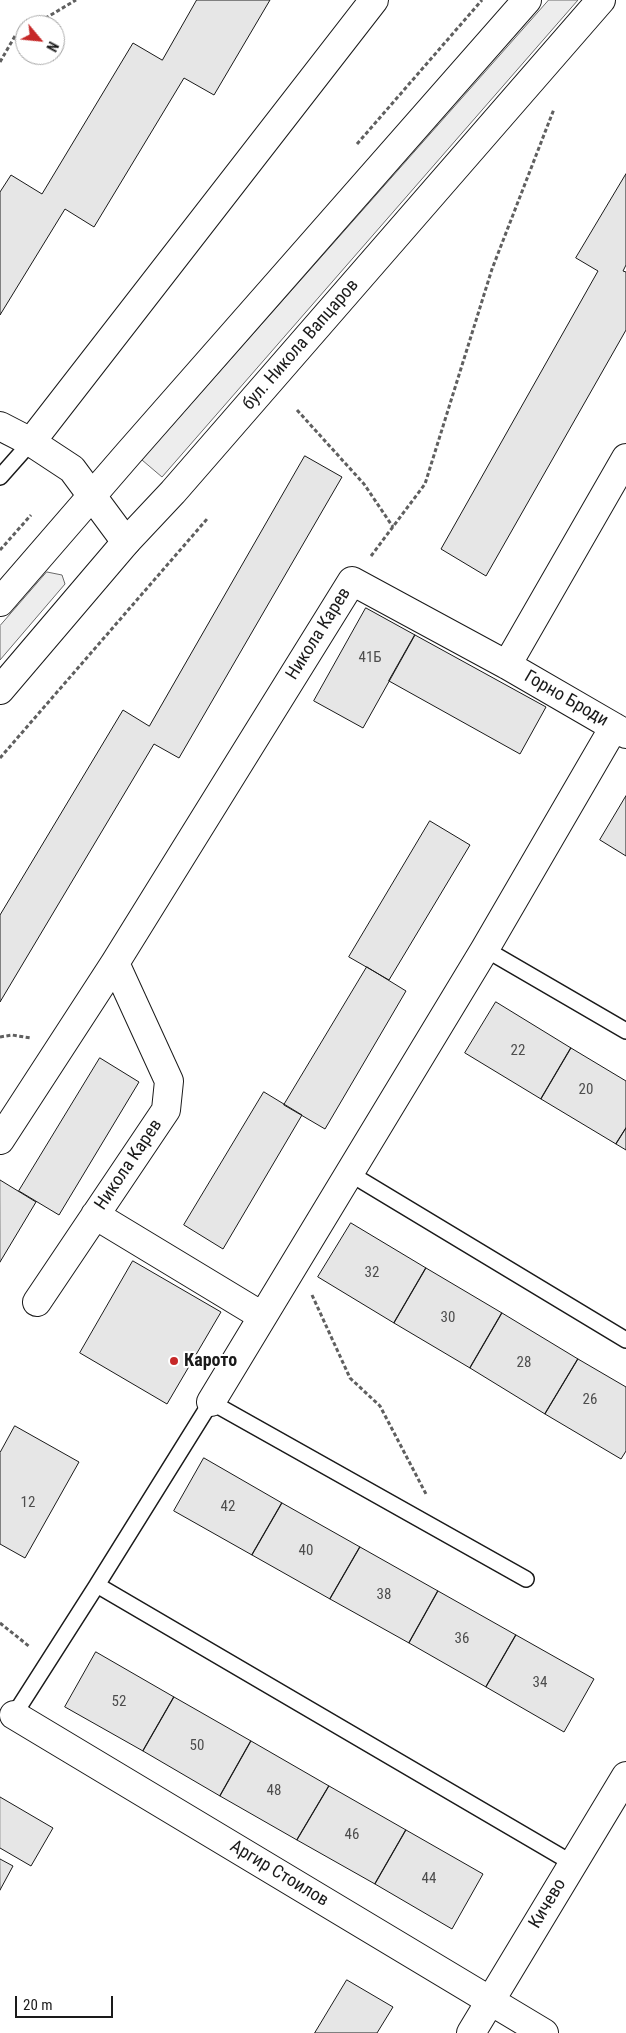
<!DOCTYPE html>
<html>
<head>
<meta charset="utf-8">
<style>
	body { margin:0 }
	#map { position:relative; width:626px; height:2033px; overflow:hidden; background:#fff; font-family:"Roboto Condensed",sans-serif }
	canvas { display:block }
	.north { position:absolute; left:15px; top:15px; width:50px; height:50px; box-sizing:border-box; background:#fff; border:1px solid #a3a3a3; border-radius:50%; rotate:118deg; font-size:14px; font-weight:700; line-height:20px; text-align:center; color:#1a1a1a }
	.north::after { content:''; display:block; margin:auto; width:18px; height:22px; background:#c62828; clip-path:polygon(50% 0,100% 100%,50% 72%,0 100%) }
	.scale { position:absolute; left:15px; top:1996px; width:98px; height:22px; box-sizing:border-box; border:2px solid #1a1a1a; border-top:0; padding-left:6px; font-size:15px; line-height:18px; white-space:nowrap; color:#1a1a1a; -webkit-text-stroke:4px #fff; paint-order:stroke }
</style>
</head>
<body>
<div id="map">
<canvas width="626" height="2033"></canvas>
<div class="north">N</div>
<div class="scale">20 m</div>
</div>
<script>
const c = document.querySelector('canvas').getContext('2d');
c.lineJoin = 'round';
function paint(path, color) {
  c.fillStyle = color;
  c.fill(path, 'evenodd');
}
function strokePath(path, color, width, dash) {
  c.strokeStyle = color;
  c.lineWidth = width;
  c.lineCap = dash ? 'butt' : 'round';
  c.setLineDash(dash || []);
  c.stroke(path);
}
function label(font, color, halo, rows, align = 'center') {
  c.font = font + ' "Roboto Condensed",sans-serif';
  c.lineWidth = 4;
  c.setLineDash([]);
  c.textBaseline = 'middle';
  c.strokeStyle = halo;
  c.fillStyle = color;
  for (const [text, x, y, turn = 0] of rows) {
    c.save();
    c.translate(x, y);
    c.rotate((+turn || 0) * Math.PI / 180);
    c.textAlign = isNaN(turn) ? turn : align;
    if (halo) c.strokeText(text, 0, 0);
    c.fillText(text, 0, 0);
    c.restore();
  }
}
const built = new Path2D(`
	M549,0h29l-416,477 -20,-17z
	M47,572l15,3 3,9 -65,76v-34z`);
paint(built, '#ededed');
strokePath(built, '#6a6a6a', 1);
const building = new Path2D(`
	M197,0h73l-56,95 -30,-17 -90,149 -29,-18 -65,106v-123l11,-17 31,19 91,-151 29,17z
	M626,174v91l-3,6 3,1v58l-140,246 -45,-27 157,-278 -22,-13z
	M305,456l37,21 -163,281 -25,-14 -154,258v-87l123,-205 26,16z
	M366,608l49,27 -52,93 -49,-27z
	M415,635l131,72 -26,47 -131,-73z
	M626,796v60l-26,-16z
	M430,821l40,24 -81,135 -40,-23z
	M367,967l39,24 -81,138 -41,-24z
	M496,1002l75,46 -30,51 -76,-46z
	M571,1048l55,33v47l-10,16 -75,-45z
	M100,1058l39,24 -80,133 -40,-24z
	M264,1092l38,23 -79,134 -39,-24z
	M626,1128v22l-10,-6z
	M0,1180l36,22 -36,60z
	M351,1223l75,45 -32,55 -76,-46z
	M133,1261l88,51 -54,92 -87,-51z
	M426,1268l76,45 -32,55 -76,-45z
	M502,1313l76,46 -33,55 -75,-46z
	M578,1359l48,28v64l-5,8 -76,-45z
	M15,1426l64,36 -54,96 -25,-14v-91z
	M204,1458l78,45 -30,52 -78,-44z
	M282,1503l78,44 -30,52 -78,-44z
	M360,1547l78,44 -29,52 -79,-44z
	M438,1591l78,44 -30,52 -77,-44z
	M516,1635l78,44 -30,53 -78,-45z
	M96,1652l78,45 -31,54 -78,-44z
	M174,1697l77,44 -31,55 -77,-45z
	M251,1741l78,45 -32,54 -77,-44z
	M329,1786l77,44 -31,54 -78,-44z
	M0,1797l53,31 -22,38 -31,-18z
	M406,1830l77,44 -31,55 -77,-45z
	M0,1859l13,7 -13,24z
	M347,1980l46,27 -16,26h-62z`);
paint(building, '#e6e6e6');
strokePath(building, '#1a1a1a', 1);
const service = new Path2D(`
	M0,477l31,-35
	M485,949l141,82
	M349,1173l277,167
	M97,1585l114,-183 315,177
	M14,1715l83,-130 475,278`);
const minor = new Path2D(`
	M0,426l31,16 41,27 54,73
	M31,442l343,-442
	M507,665l119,-207
	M0,1140l115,-177 237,-382 155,84 119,69
	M95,1215l167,101
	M37,1302l129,-192 3,-29 -54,-118
	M211,1402l274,-453 129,-222
	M14,1715l530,318
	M471,2033l155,-257`);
const tertiary = new Path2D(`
	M0,602l128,-148 399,-454
	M0,690l126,-148 47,-50 428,-492`);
strokePath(service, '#1a1a1a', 18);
strokePath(minor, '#1a1a1a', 30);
strokePath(tertiary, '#1a1a1a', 30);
strokePath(new Path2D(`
	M34,25l42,-25
	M0,62l15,-26 10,-6
	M357,144l125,-144
	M297,410l67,74 29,43
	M0,550l31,-35
	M371,556l54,-72 67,-215 62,-160
	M0,758l207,-239
	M0,1037l12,-2 19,3
	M312,1295l38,83 30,28 46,88
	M0,1623l30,24`), '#5f5f5f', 3, [4, 2.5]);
strokePath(service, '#fff', 15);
strokePath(minor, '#fff', 28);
strokePath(tertiary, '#fff', 28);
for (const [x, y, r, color] of [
	[174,1361,5,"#c62828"]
]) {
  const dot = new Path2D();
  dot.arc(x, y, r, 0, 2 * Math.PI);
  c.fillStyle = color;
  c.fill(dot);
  strokePath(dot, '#fff', 2);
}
label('15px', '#4d4d4d', null, [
	["41Б",370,658],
	["22",518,1051],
	["20",586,1090],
	["32",372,1273],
	["30",448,1318],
	["28",524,1363],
	["26",590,1400],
	["12",28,1503],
	["42",228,1507],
	["40",306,1551],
	["38",384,1595],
	["36",462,1639],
	["34",540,1683],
	["52",119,1702],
	["50",197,1746],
	["48",274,1791],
	["46",352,1835],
	["44",429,1879]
]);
label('18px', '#1a1a1a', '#fff', [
	["бул. Никола Вапцаров",301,345,-49],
	["Никола Карев",319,634,-58],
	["Горно Броди",566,699,30],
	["Никола Карев",129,1165,-56],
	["Аргир Стоилов",279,1874,31],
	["Кичево",548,1904,-59]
]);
label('bold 18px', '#1a1a1a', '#fff', [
	["Карото",184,1361]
], 'left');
</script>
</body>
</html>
